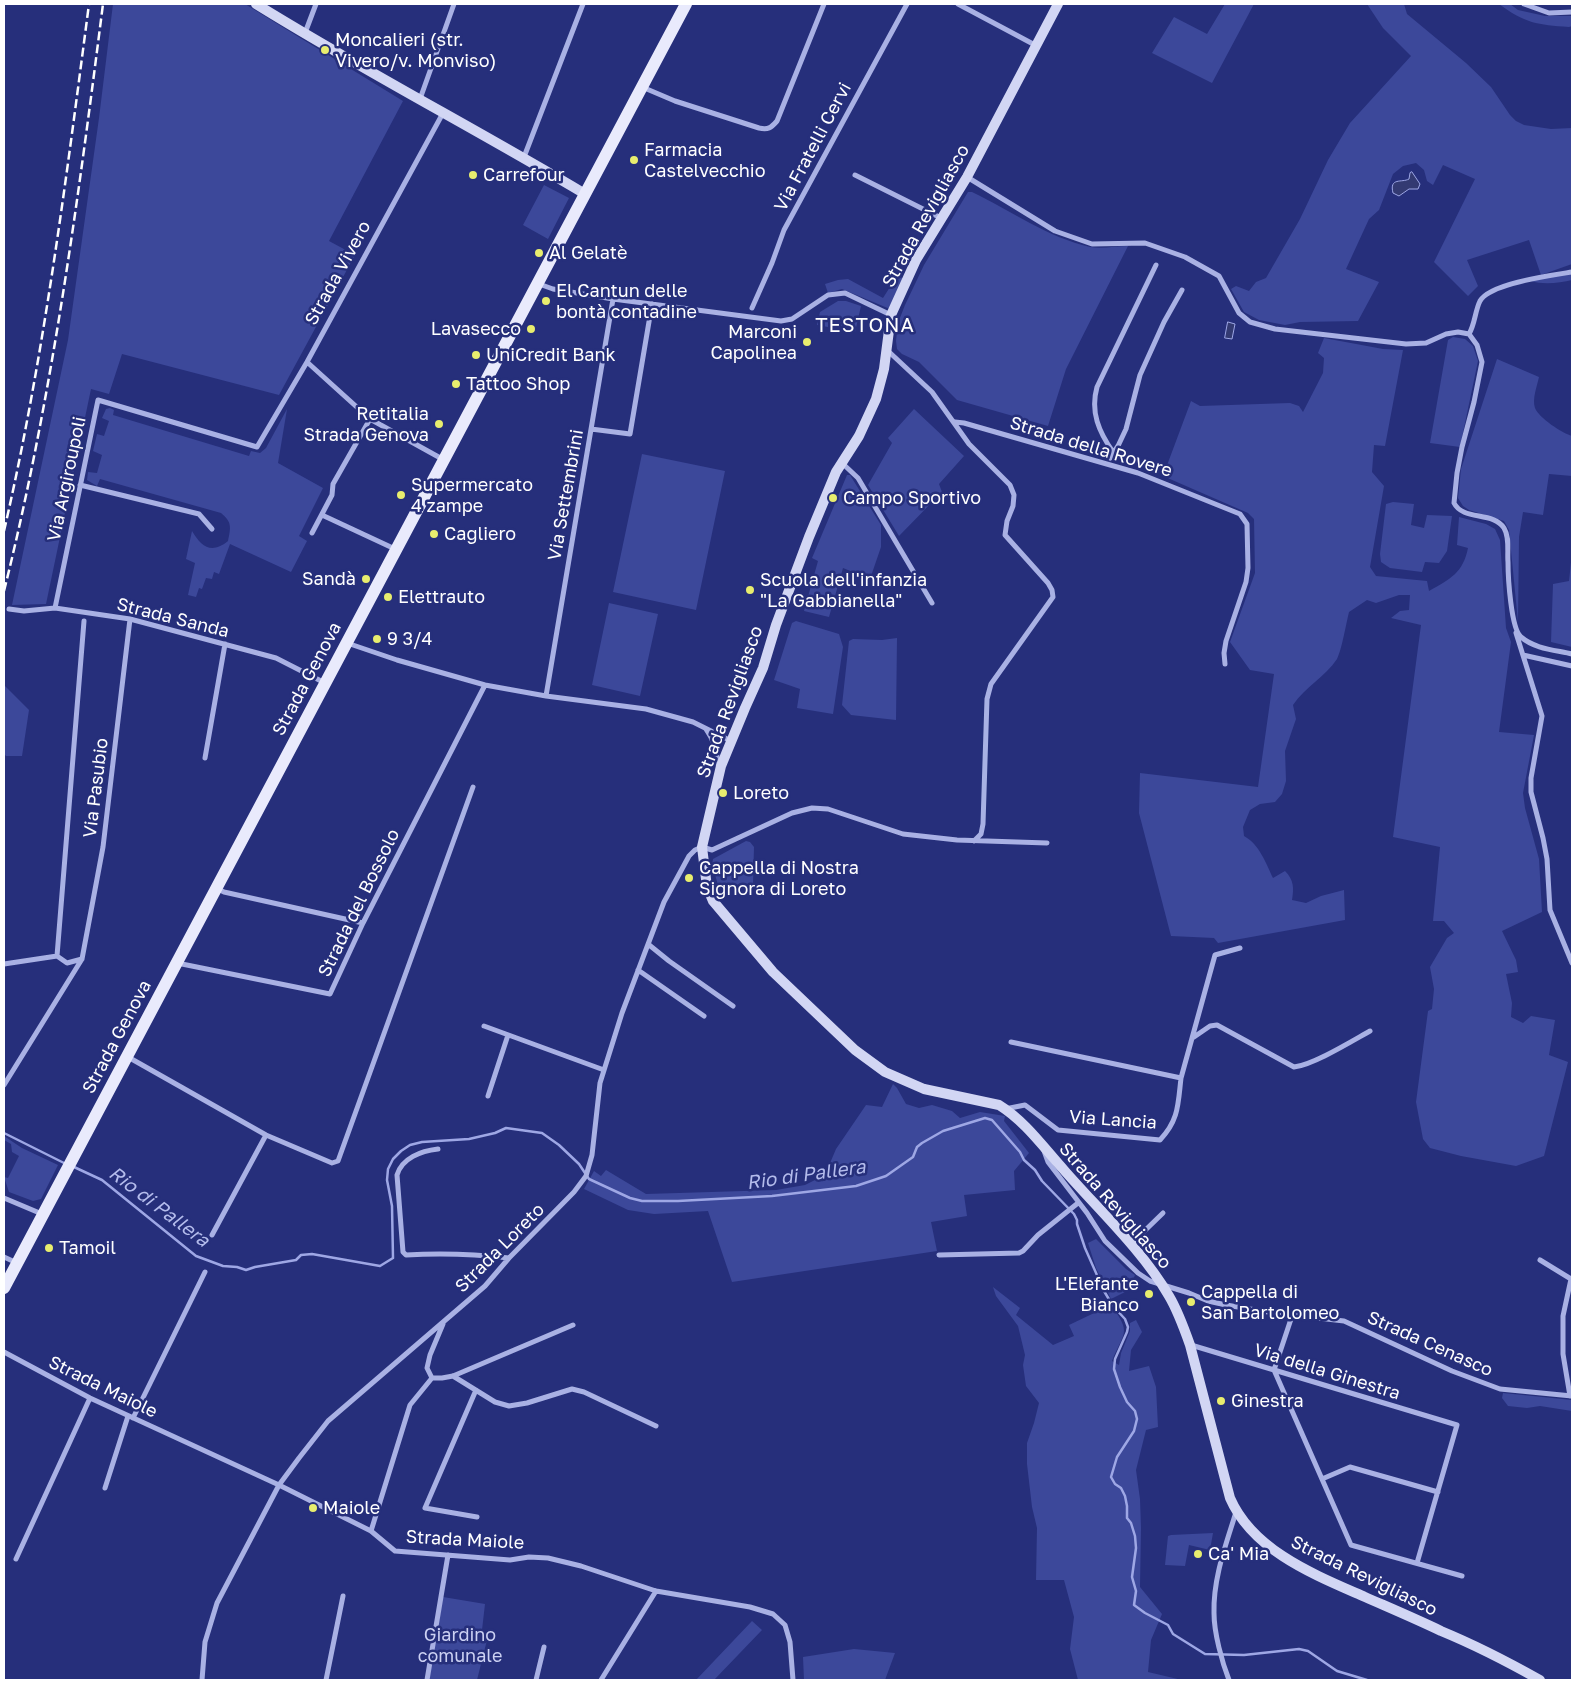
<!DOCTYPE html>
<html>
<head>
<meta charset="utf-8">
<style>
	body { margin:0 }
	#map { position:relative; width:1576px; height:1684px; overflow:hidden; background:#262f7b; font-family:"Golos Text",sans-serif }
	canvas { display:block }
	.frame { position:absolute; inset:0; border:5px solid #fff; pointer-events:none }
</style>
</head>
<body>
<div id="map">
<canvas width="1576" height="1684"></canvas>
<div class="frame"></div>
</div>
<script>
const c = document.querySelector('canvas').getContext('2d');
c.lineJoin = 'round';
function paint(path, color) {
  c.fillStyle = color;
  c.fill(path, 'evenodd');
}
function strokePath(path, color, width, dash) {
  c.strokeStyle = color;
  c.lineWidth = width;
  c.lineCap = dash ? 'butt' : 'round';
  c.setLineDash(dash || []);
  c.stroke(path);
}
function label(font, color, halo, rows, align = 'center') {
  c.font = font + ' "Golos Text",sans-serif';
  c.lineWidth = 5;
  c.setLineDash([]);
  c.textBaseline = 'middle';
  c.strokeStyle = halo;
  c.fillStyle = color;
  for (const [text, x, y, turn = 0] of rows) {
    c.save();
    c.translate(x, y);
    c.rotate((+turn || 0) * Math.PI / 180);
    c.textAlign = isNaN(turn) ? turn : align;
    if (halo) c.strokeText(text, 0, 0);
    c.fillText(text, 0, 0);
    c.restore();
  }
}
paint(new Path2D(`
	M113,4h132l158,97 -74,140 26,14 -76,140 -157,-41 -13,40 -18,-5 -45,215 -34,1 56,-265 31,-222z
	M1225,4h29l-42,79 -60,-30 22,-36 33,17z
	M1367,4h37l3,10 59,49 25,24 19,28 6,6 8,4 27,4 21,-1v136l-31,11 -12,-35 -62,20 11,26 -10,10 -34,-34 41,-83 -32,-14 -10,20 -6,-4 -3,-11 -8,-7 -13,3 -10,8 -14,36 -10,9 -23,50 33,13 -21,39 -58,1 -15,3 -26,-5 -15,-8 -13,-23 5,-3 13,5 7,-9 10,-4 34,-59 28,-59 22,-37 61,-67 -28,-28z
	M1499,4h11l8,6 27,6h27v10l-3,1c-31,-2 -45,-4 -70,-23z
	M544,185l25,13 -21,41 -25,-14z
	M968,192h4c38,18 77,46 118,55 12,2 27,-1 38,-1l-62,123 -18,57 -91,-26 -38,-38 -17,-8 -5,-5 -1,-8 2,-18 7,-18 19,-40z
	M1572,274v6c-12,3 -29,5 -41,1l16,-4z
	M897,276l8,3 -15,30 -48,-20 -14,4 -3,-9 13,-4 10,-1 35,19z
	M838,301h8l15,5 -6,26 -38,-7 3,-13z
	M1453,337l12,2 8,7 5,15 -18,86 -30,-4 18,-103z
	M1324,338l59,11 20,1 -18,96 -11,-1 -2,27 12,14 -14,81 6,9 51,5 2,10c21,-12 34,-18 39,-43l-11,-3 2,-28 27,7 9,5 5,11 6,88 5,14 -12,90 35,3 -11,58 2,15 14,51 3,53 -40,19 14,29 2,12 -12,2 6,29 -1,14 12,6 8,-7 24,4 -6,35 19,7 -24,94 -28,10 -55,-10 -31,-8 -7,-9 -7,-37 12,-91 4,-2 2,-20 -4,-22 17,-29 7,-5 -10,-12h-11l7,-74 -47,-10 28,-212 -30,-7 9,-7 9,-1 1,-15h-11l-23,8 -9,-3 -18,12c-3,12 -7,37 -12,47 -12,18 -32,28 -44,46l3,14 -11,32 1,30 -4,13 -7,8 -15,2 -10,6 -7,17 1,9c15,8 22,27 29,42l12,-7c9,9 9,17 7,29l14,3 15,-7 23,-6 1,30 -127,23 -4,-5 -43,-2 -32,-123 1,-40 118,14 16,-113 -24,-4 -20,-28 25,-69 -1,-54 -6,-6 -85,-37 28,-75 9,5 90,-3 9,3 4,6 20,-39 1,-15 -6,-5z
	M1497,359l42,18c-2,9 -7,22 -4,31 4,10 27,25 37,28v40l-23,-2 -6,41 -20,-3 -4,25 -1,85 -9,-92 -5,-9 -35,-11 -6,-4 -5,-8 3,-29z
	M110,408l4,2 -1,5 136,41 2,-5 9,2 6,-5 21,-39 -9,54 45,25 -24,48 8,5 -16,31 -61,-28 -11,30 -5,-2 -2,7 -6,-1 -4,11 -3,-1 -3,9 -8,-2 7,-32 -9,-4 6,-28c9,15 19,24 36,10 3,-14 4,-19 -7,-28l-121,-34 -3,7 -10,-6 1,-8 9,1 5,-18 -9,-4 4,-17 7,2 5,-15 -7,-3 4,-9z
	M914,409l50,47 -25,28 3,8 -43,44 -31,-51 24,-42 -4,-5z
	M642,454l83,17 -29,139 -83,-18z
	M847,475h3l31,50v22l-11,32 -27,-11 -14,49 -25,-6 14,-50 -6,-3z
	M1393,502l21,2 -3,21 13,3 3,-13 25,1 -5,35 -8,12 -14,-1 -3,10 -32,-4 -9,-6 -1,-8 6,-50z
	M1572,553v94l-21,-5 2,-58 16,-3z
	M609,603l49,11 -18,82 -48,-11z
	M796,621l43,13 4,13 -10,67 -36,-6 3,-19 -26,-9 18,-57z
	M897,638l-1,82 -45,-5 -9,-10 7,-64 4,-2 29,1z
	M4,685l25,25 -7,46h-16l-2,-2z
	M746,841l4,1 4,5 -1,37 -34,4 -7,-23 1,-6z
	M893,1084l4,4 9,16 13,4 13,-3 20,6 8,7 20,-6 25,4 -1,5 25,32 -15,18 1,19 -51,5 3,21 -36,6 6,29 -205,31 -24,-71 -54,3 -26,-4 -44,-21 10,-18 7,5 5,-6 40,24 130,-4 29,-5 20,-10 11,-26 30,-44 16,2z
	M4,1136l18,12 36,17 -17,34 -8,2 -24,-9 -5,-15 4,1 11,-22 -7,-4 -1,-8 -7,-4z
	M1096,1239l30,30 9,6 -6,15 -18,9 -15,-31 -8,-25z
	M993,1287l27,21 -4,7 37,30 21,-9 -5,-11 42,-20c21,29 13,26 1,56l7,4 2,-12 9,-22v-8l6,-3 6,12 -11,18 -2,21 20,-5 7,21 2,40 -12,3 -10,40 4,29 1,29 -1,59 22,27 -11,26 -3,32 34,8h-104l-8,-31 4,-32 -10,-37h-28l1,-52 -5,-21 -5,-43v-21l7,-20 5,-20 -13,-17 -3,-21 2,-10 -7,-29 -22,-30z
	M1503,1393l69,7v11l-32,-5 -13,2 -19,-2 -6,-8z
	M1213,1533l-3,17 -21,-5 -4,21 -20,-1 3,-29 3,-1z
	M443,1597l42,7 -3,26 7,2 -12,48h-48z
	M752,1621l10,9 -48,50h-18z
	M854,1649l41,4 -10,27h-81l-1,-23z`), '#3c489a');
const water = new Path2D(`
	M1412,172l8,12 -2,5h-9l-10,7 -6,-3c-4,-16 9,-10 16,-14l1,-6z
	M1228,322l7,2 -3,15 -7,-1z`);
paint(water, '#333a72');
strokePath(water, '#9ea7e5', 1);
strokePath(new Path2D(`
	M4,1133l62,31
	M74,1167l28,13 94,76 27,10 14,1 9,3 9,-3 41,-7 5,-5 11,-1 68,12 13,-8 -1,-52 -5,-26 1,-11 5,-10 8,-8 9,-6 12,-3 47,-3 26,-6 11,-5 36,5 17,12 20,19 10,15 41,19 12,3h36l94,-5 84,-10 30,-10 27,-19 4,-10 5,-4 21,-12 42,-13 7,2 28,32 4,8 11,10 7,11 32,33 3,6v4l8,24 19,43 9,15 12,13 3,8 -1,5 -12,27 -1,10 6,18 7,15 8,9 2,8 -3,12 -17,26 -6,20 4,7 6,4 4,8 2,10v12l4,5 4,13 1,12 -4,29 4,14 -2,14 11,8 23,12 5,9 32,20 39,1 55,-6 9,2 29,20 30,9`), '#9ea7e5', 2.5);
strokePath(new Path2D(`
	M958,4l77,41
	M1524,4l25,9 23,-1
	M305,33l11,-29
	M642,87l33,14 84,27c9,2 12,0 18,-7l47,-117
	M420,99l34,-95
	M524,157l59,-153
	M855,175l86,43
	M967,177l88,54 37,13 53,-1 40,14 34,19 20,37 11,9 25,7 131,15 20,-1 20,-9 12,-2 11,2 8,11 5,17 -8,40 -12,45 -5,26 -3,30c9,18 39,8 50,25 6,10 3,23 4,34 0,15 3,67 13,75 14,12 34,13 51,17
	M539,284l14,5 60,10 168,22 11,-2 36,-24 17,-2 46,22
	M752,308l20,-45 12,-33 123,-226
	M1469,334c6,-10 6,-23 11,-33 10,-18 73,-26 92,-29
	M887,350l45,42 37,52 41,41 4,10 -1,11 -6,15 -2,14 43,48 4,7 1,7 -62,87 -4,15 -4,125 -2,10 -7,7
	M307,362l63,57 74,41
	M955,422l9,1 174,50 102,41 7,10 1,44 -2,14 -20,59 -2,12 1,11
	M591,429l39,5 22,-130
	M1113,452c-14,-20 -23,-40 -16,-65l59,-122
	M1110,458l8,-12 8,-17 14,-54 24,-53 18,-32
	M842,463l16,15 74,125
	M80,485l119,29 13,15
	M322,515l73,34
	M312,533l20,-38 1,-11 37,-65
	M55,608l43,-208 159,47 50,-85 136,-249
	M9,609l15,2 31,-3 75,11 146,39 49,25
	M1516,633l26,83 -11,62v14l12,46 4,21 3,51 22,53
	M347,643l50,17 88,25 61,11 100,13 47,13 38,19
	M1523,655l49,11
	M546,696l67,-397
	M706,729c8,11 11,22 12,36
	M205,758l20,-114
	M216,888l8,4 139,31
	M648,944l21,17 64,45
	M82,959l-15,4 -10,-7 27,-335
	M177,963l153,31 33,-71 122,-238
	M4,964l53,-8
	M638,970l66,46
	M484,1026l120,44
	M1194,1037l16,-11 7,-1 77,42c19,-2 58,-26 76,-36
	M128,1057l138,78 66,28 6,-2 135,-374
	M1181,1078l34,-123 25,-7
	M4,1085l78,-126 21,-112 27,-228
	M488,1096l20,-61
	M1005,1109l20,-4 33,25 102,10c19,-20 18,-36 21,-62l-170,-36
	M438,1149c-17,2 -36,9 -41,26l6,77 3,3c35,-2 68,-1 103,3
	M1044,1151l4,11 39,51 18,28 33,32 12,8 39,12 19,8 18,4 48,8 70,8 108,50 48,18 72,7
	M4,1198l38,16
	M212,1235l54,-100
	M1131,1244l32,-31
	M939,1255l80,-2 4,-2 15,-16 40,-32
	M4,1257l13,6
	M1540,1260l31,19 -8,37v38l7,42
	M1292,1316l-18,54 77,175 111,31
	M1191,1345l266,80 -40,138
	M4,1352l86,46 189,87 92,46 24,20 115,9 19,-3 19,1 33,8 75,25 94,16 23,7 12,11 5,17 3,38
	M453,1376l42,26 14,4 18,-3 45,-14 12,3 72,34
	M432,1378h10l11,-2 120,-51
	M476,1390l-51,118 52,9
	M133,1418l72,-146
	M1322,1479l28,-12 88,25
	M105,1488l23,-72
	M371,1531l39,-126 22,-27 -5,-10 3,-13 13,-31
	M16,1559l74,-161
	M202,1680l3,-38 12,-39 62,-118 20,-27 29,-37 157,-135 24,-28 65,-66 12,-16 6,-21 8,-72 22,-70 42,-111 25,-46 6,-6 7,-3 10,3 80,-37 20,-5 16,1 75,25 54,6 90,3
	M326,1680l17,-84
	M427,1680l21,-125
	M536,1680l8,-33
	M601,1680l55,-89
	M1229,1680c-7,-18 -15,-47 -15,-67 -1,-35 12,-68 22,-101`), '#a9b1e4', 5);
strokePath(new Path2D(`
	M256,4c108,67 220,125 329,190
	M1058,4l-91,173 -51,83 -25,55 -7,54 -8,30 -17,37 -23,36 -27,65 -33,88 -13,43 -18,40 -24,58 -19,81 5,40 6,14 60,71 82,78 30,22 39,17 75,16c26,16 45,43 65,65 34,39 79,81 105,126 9,15 15,32 21,49l40,153c23,53 85,77 135,99 25,11 51,22 76,34 34,14 67,31 99,49`), '#d2d6f4', 10);
strokePath(new Path2D(`
	M4,1288l682,-1284`), '#e9eafc', 12);
strokePath(new Path2D(`
	M4,531c40,-174 62,-351 85,-527
	M4,591c48,-193 74,-390 99,-587`), '#fff', 2.5, [9, 4]);
for (const [x, y, r, color] of [
	[325,50,5,"#e8ed6e"],
	[634,160,5,"#e8ed6e"],
	[473,175,5,"#e8ed6e"],
	[539,253,5,"#e8ed6e"],
	[546,301,5,"#e8ed6e"],
	[531,329,5,"#e8ed6e"],
	[807,342,5,"#e8ed6e"],
	[476,355,5,"#e8ed6e"],
	[456,384,5,"#e8ed6e"],
	[439,424,5,"#e8ed6e"],
	[401,495,5,"#e8ed6e"],
	[833,498,5,"#e8ed6e"],
	[434,534,5,"#e8ed6e"],
	[366,579,5,"#e8ed6e"],
	[750,590,5,"#e8ed6e"],
	[388,597,5,"#e8ed6e"],
	[377,639,5,"#e8ed6e"],
	[723,793,5,"#e8ed6e"],
	[689,878,5,"#e8ed6e"],
	[49,1248,5,"#e8ed6e"],
	[1149,1294,5,"#e8ed6e"],
	[1191,1302,5,"#e8ed6e"],
	[1221,1401,5,"#e8ed6e"],
	[313,1508,5,"#e8ed6e"],
	[1198,1554,5,"#e8ed6e"]
]) {
  const dot = new Path2D();
  dot.arc(x, y, r, 0, 2 * Math.PI);
  c.fillStyle = color;
  c.fill(dot);
  strokePath(dot, '#262f7b', 2);
}
label('18px', '#fff', '#262f7b', [
	["Moncalieri (str.",335,40],
	["Vivero/v. Monviso)",335,61],
	["Farmacia",644,150],
	["Castelvecchio",644,171],
	["Carrefour",483,175],
	["Al Gelatè",549,253],
	["El Cantun delle",556,291],
	["bontà contadine",556,312],
	["Lavasecco",521,329,"right"],
	["Marconi",797,332,"right"],
	["Capolinea",797,353,"right"],
	["UniCredit Bank",486,355],
	["Tattoo Shop",466,384],
	["Retitalia",429,414,"right"],
	["Strada Genova",429,435,"right"],
	["Supermercato",411,485],
	["4 zampe",411,506],
	["Campo Sportivo",843,498],
	["Cagliero",444,534],
	["Sandà",356,579,"right"],
	["Scuola dell'infanzia",760,580],
	["\"La Gabbianella\"",760,601],
	["Elettrauto",398,597],
	["9 3/4",387,639],
	["Loreto",733,793],
	["Cappella di Nostra",699,868],
	["Signora di Loreto",699,889],
	["Tamoil",59,1248],
	["L'Elefante",1139,1284,"right"],
	["Bianco",1139,1305,"right"],
	["Cappella di",1201,1292],
	["San Bartolomeo",1201,1313],
	["Ginestra",1231,1401],
	["Maiole",323,1508],
	["Ca' Mia",1208,1554]
], 'left');
label('18px', '#fff', '#262f7b', [
	["Via Fratelli Cervi",813,147,-62],
	["Strada Revigliasco",926,216,-61],
	["Strada Vivero",338,273,-61],
	["Strada della Rovere",1091,447,17],
	["Via Argiroupoli",67,479,-78],
	["Via Settembrini",566,495,-80],
	["Strada Sanda",173,618,14],
	["Strada Genova",307,679,-62],
	["Strada Revigliasco",730,702,-70],
	["Via Pasubio",96,788,-83],
	["Strada del Bossolo",359,903,-64],
	["Strada Genova",117,1037,-62],
	["Via Lancia",1113,1120,4],
	["Strada Revigliasco",1115,1206,49],
	["Strada Loreto",500,1248,-45],
	["Strada Cenasco",1430,1344,24],
	["Via della Ginestra",1327,1372,17],
	["Strada Maiole",103,1387,26],
	["Strada Maiole",465,1540,3],
	["Strada Revigliasco",1364,1576,26]
]);
label('18px', '#ccd1f3', '#262f7b', [
	["Giardino",460,1635],
	["comunale",460,1656]
]);
label('italic 19px', '#b4bcec', '#262f7b', [
	["Rio di Pallera",806,1175,-8],
	["Rio di Pallera",159,1207,37]
]);
c.letterSpacing = '1px';
label('20px', '#fff', '#262f7b', [
	["TESTONA",865,326]
]);
c.letterSpacing = '0px';
</script>
</body>
</html>
